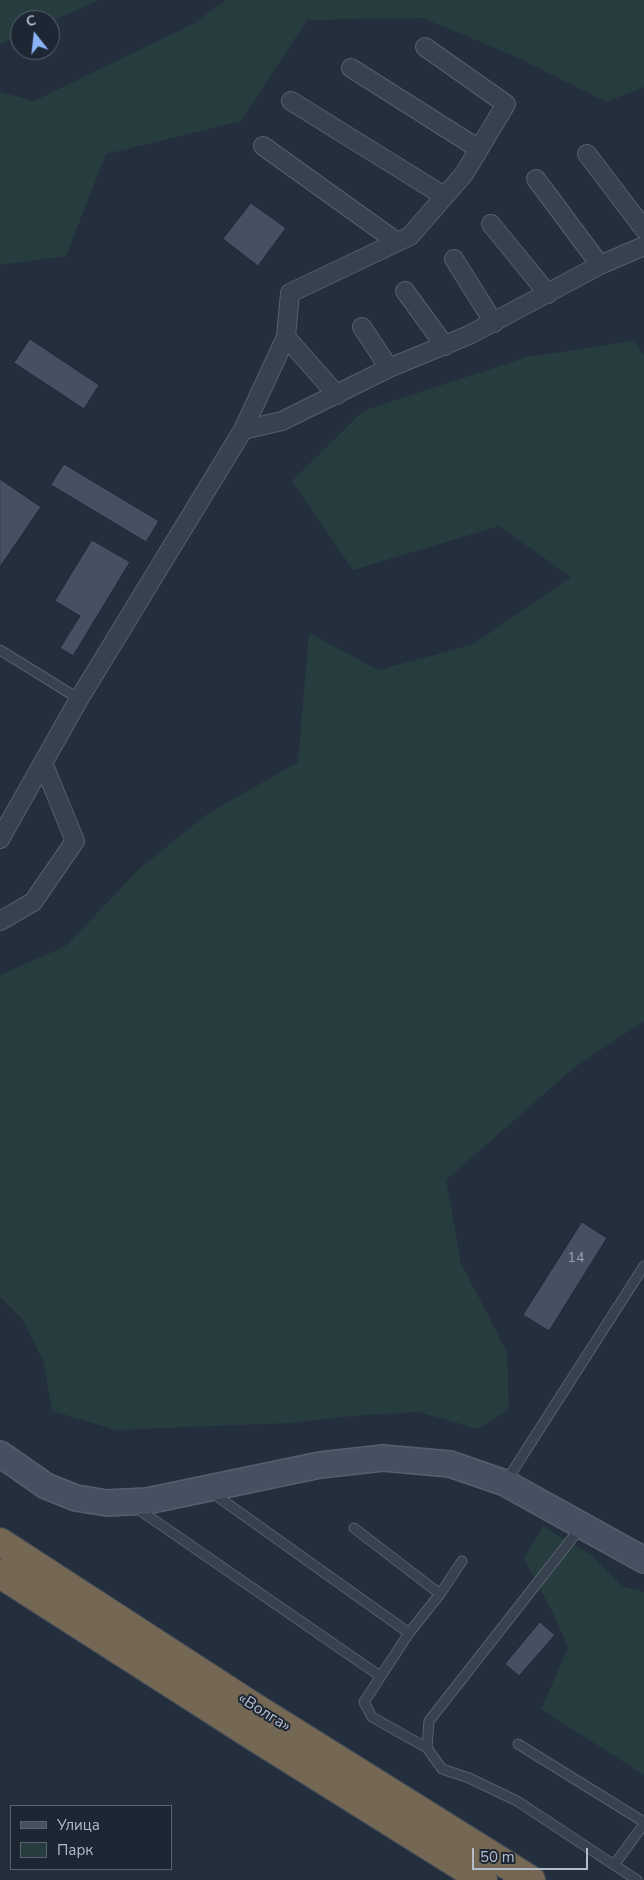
<!DOCTYPE html>
<html>
<head>
<meta charset="utf-8">
<style>
	body { margin:0 }
	#map { position:relative; width:644px; height:1880px; overflow:hidden; background:#242f3e; font-family:"Nunito Sans",sans-serif }
	canvas { display:block }
	.legend { position:absolute; left:10px; top:1805px; width:162px; height:65px; box-sizing:border-box; background:#1d2633; border:1px solid #59626f; margin:0; padding:6px 9px; list-style:none; font-size:15px; color:#b4bcc9 }
	.legend li { display:flex; align-items:center; gap:10px; height:25px }
	.legend b { width:25px; border:1px solid #59626f }
	.north { position:absolute; left:10px; top:10px; width:50px; height:50px; box-sizing:border-box; background:#1d2633; border:1px solid #59626f; border-radius:50%; rotate:344deg; font-size:14px; font-weight:700; line-height:20px; text-align:center; color:#b4bcc9 }
	.north::after { content:''; display:block; margin:auto; width:18px; height:22px; background:#8ab4f8; clip-path:polygon(50% 0,100% 100%,50% 72%,0 100%) }
	.scale { position:absolute; left:472px; top:1848px; width:116px; height:22px; box-sizing:border-box; border:2px solid #b4bcc9; border-top:0; padding-left:6px; font-size:15px; line-height:18px; white-space:nowrap; color:#b4bcc9; -webkit-text-stroke:4px #1d2633; paint-order:stroke }
</style>
</head>
<body>
<div id="map">
<canvas width="644" height="1880"></canvas>
<ul class="legend">
<li><b style="height:6px;background:#465061"></b>Улица</li>
<li><b style="height:14px;background:#263c3f"></b>Парк</li>
</ul>
<div class="north">С</div>
<div class="scale">50 m</div>
</div>
<script>
const c = document.querySelector('canvas').getContext('2d');
c.lineJoin = 'round';
function paint(path, color) {
  c.fillStyle = color;
  c.fill(path, 'evenodd');
}
function strokePath(path, color, width, dash) {
  c.strokeStyle = color;
  c.lineWidth = width;
  c.lineCap = dash ? 'butt' : 'round';
  c.setLineDash(dash || []);
  c.stroke(path);
}
function label(font, color, halo, rows, align = 'center') {
  c.font = font + ' "Nunito Sans",sans-serif';
  c.lineWidth = 4;
  c.setLineDash([]);
  c.textBaseline = 'middle';
  c.strokeStyle = halo;
  c.fillStyle = color;
  for (const [text, x, y, turn = 0] of rows) {
    c.save();
    c.translate(x, y);
    c.rotate((+turn || 0) * Math.PI / 180);
    c.textAlign = isNaN(turn) ? turn : align;
    if (halo) c.strokeText(text, 0, 0);
    c.fillText(text, 0, 0);
    c.restore();
  }
}
paint(new Path2D(`
	M0,0h99l-49,22v-2h-30v15l-20,9z
	M226,0h418v87l-38,15 -96,-48 -88,-36 -115,2 -66,101 -135,33 -40,102 -66,9v-173l34,9 161,-78z
	M634,341l10,14v666l-69,46 -129,113 15,83 46,89 2,57 -30,20 -61,-17 -55,3 -74,8 -173,7 -64,-19 -8,-48 -21,-43 -23,-23v-322l66,-29 73,-77 67,-54 92,-53 11,-129 69,37 94,-25 99,-68 -72,-51 -146,44 -61,-89 71,-70 164,-54z
	M543,1526l48,29 32,32 21,5v183l-103,-66 27,-61 -13,-31 -31,-58z`), '#263c3f');
const building = new Path2D(`
	M251,203l35,25 -28,38 -35,-27z
	M30,339l69,46 -15,24 -70,-46z
	M64,464l95,57 -13,21 -95,-57z
	M0,479l41,28 -41,60z
	M92,540l38,22 -57,94 -13,-8 20,-32 -25,-15z
	M582,1222l25,16 -58,93 -26,-16z
	M540,1622l15,13 -36,41 -14,-12z`);
paint(building, '#455162');
strokePath(building, '#1f2835', 1);
const lane = new Path2D(`
	M0,650l79,49
	M505,1483l139,-217
	M211,1492l198,141
	M135,1507l245,169
	M581,1527l-152,194 -2,27 15,21 27,9 48,23 120,79
	M354,1528l86,66
	M518,1744l126,78
	M427,1748l-55,-31 -8,-15 45,-69 31,-39 22,-33
	M614,1865l30,-41`);
const street = new Path2D(`
	M351,68l128,81
	M291,101l153,95
	M263,146l134,96
	M587,154l57,75
	M536,179l64,86
	M491,224l57,70
	M454,259l40,64
	M405,291l40,55
	M362,327l27,41
	M286,337l51,58
	M243,430l39,-9 107,-53 80,-33 131,-70 44,-19
	M0,839l79,-140 164,-269 43,-93 4,-44 120,-57 54,-62 42,-70 -81,-57
	M0,921l33,-19 42,-61 -32,-78`);
const secondary = new Path2D(`
	M0,1454l46,32 30,12 31,5 40,-2 173,-36 63,-7 67,6 55,19 139,77`);
const highway = new Path2D(`
	M0,1542l251,163 280,175
	M0,1574l253,162 230,144`);
strokePath(lane, '#565f6c', 11);
strokePath(street, '#565f6c', 20);
strokePath(secondary, '#565f6c', 28);
strokePath(highway, '#434c59', 30);
strokePath(lane, '#38414e', 9);
strokePath(street, '#38414e', 18);
strokePath(secondary, '#465061', 25);
strokePath(highway, '#746855', 28);
label('14px', '#98a1af', null, [
	["14",576,1259]
]);
label('16px', '#b4bcc9', '#1d2633', [
	["«Волга»",264,1713,32]
]);
</script>
</body>
</html>
